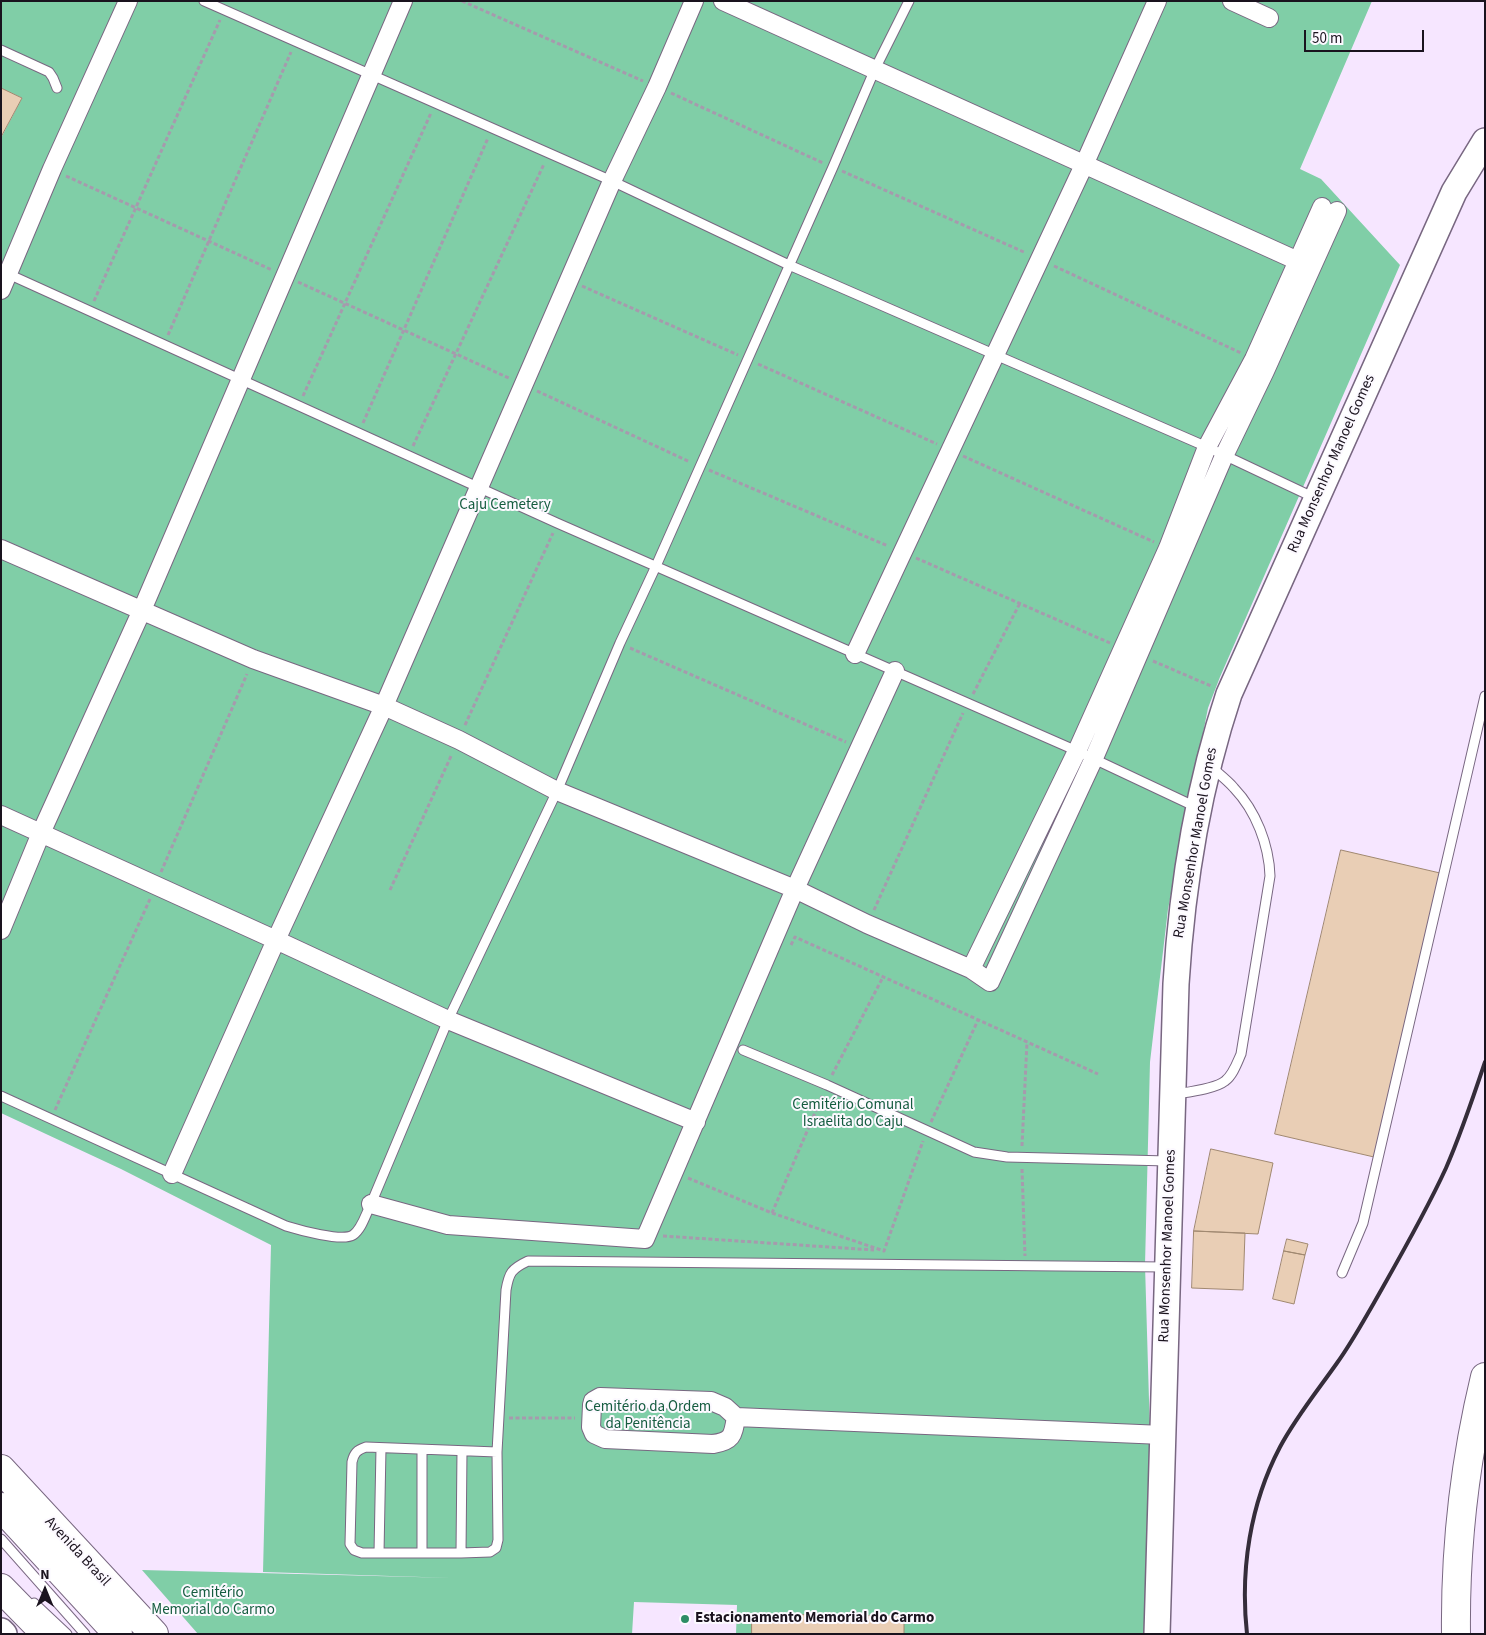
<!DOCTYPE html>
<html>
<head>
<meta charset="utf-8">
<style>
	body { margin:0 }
	#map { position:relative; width:1486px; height:1635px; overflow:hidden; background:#f6e6ff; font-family:"Source Sans 3",sans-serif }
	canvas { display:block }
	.frame { position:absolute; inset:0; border:2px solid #1a131e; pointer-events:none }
	.north { position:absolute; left:20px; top:1565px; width:50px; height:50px; -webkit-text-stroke:4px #fcf9ff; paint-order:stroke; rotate:0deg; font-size:14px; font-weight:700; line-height:20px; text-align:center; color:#1a131e }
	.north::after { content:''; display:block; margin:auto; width:18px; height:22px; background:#1a131e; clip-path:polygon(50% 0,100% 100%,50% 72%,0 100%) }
	.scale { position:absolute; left:1304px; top:30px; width:120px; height:22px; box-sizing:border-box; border:2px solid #1a131e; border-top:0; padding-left:6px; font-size:15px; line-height:18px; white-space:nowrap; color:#1a131e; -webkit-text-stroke:4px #fcf9ff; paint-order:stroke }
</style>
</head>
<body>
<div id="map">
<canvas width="1486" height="1635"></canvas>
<div class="frame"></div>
<div class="north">N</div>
<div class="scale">50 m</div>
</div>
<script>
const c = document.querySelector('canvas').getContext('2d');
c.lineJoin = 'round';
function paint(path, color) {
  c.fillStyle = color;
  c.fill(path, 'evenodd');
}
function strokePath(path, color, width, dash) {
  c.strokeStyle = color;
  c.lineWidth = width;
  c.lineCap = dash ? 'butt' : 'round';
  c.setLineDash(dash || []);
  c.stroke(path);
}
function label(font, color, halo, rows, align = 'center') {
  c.font = font + ' "Source Sans 3",sans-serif';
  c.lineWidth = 4;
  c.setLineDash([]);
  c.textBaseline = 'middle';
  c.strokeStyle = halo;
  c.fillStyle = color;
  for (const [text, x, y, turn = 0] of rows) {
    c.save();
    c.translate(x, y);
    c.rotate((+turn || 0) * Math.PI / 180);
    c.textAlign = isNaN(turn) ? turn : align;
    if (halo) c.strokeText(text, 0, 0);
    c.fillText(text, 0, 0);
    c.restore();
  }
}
paint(new Path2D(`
	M1,1h1371l-72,168 21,10 79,86 -180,412 -12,31 -40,201 -18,153 -5,203 5,169 -1,200h-245v-18l-151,-2 -1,20h-16l1,-29 -103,-3 -2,32h-434l-56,-64 312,8 -191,-6 8,-327 -150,-76 -120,-56v-975l21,-40 -21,-10z`), '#80cea7');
const building = new Path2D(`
	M1,88l21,10 -21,39z
	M1341,850l99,23 -66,284 -99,-23z
	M1211,1149l62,14 -15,71 -64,-3z
	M1194,1231l51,2 -2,57 -51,-2z
	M1287,1239l21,5 -3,11 -21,-4z
	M1284,1251l21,4 -11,49 -21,-5z
	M752,1614l152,2v18h-152z`);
paint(building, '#e9ceb5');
strokePath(building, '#a08870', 1);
const lane = new Path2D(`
	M204,1l408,180 177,84 418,182 108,51
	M1,50l48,22 4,6 4,10
	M6,273l551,250 520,228 119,56
	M743,1050l84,35 147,67 33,5 161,4
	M1176,1094c12,-2 39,-5 49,-13 8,-6 12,-18 16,-27l29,-178c-1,-31 -14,-65 -36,-88 -7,-8 -15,-14 -23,-21
	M1,1096l285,130c13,4 56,16 67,9 9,-6 13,-22 18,-31l77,-184 109,-229 63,-148 36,-77 177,-399 42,-98 34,-68
	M1342,1273l21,-50 122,-527
	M497,1452l-131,-5c-9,3 -12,6 -14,15l-2,82 4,6 8,3h99l29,-1 6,-4 2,-8 -1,-88 9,-162c3,-17 5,-21 22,-29l638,6
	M1,1539l84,95
	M379,1553l2,-105
	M422,1553v-103
	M461,1553l1,-102
	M34,1603l33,31`);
const street = new Path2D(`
	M723,1l575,260
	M1232,1l37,17
	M1,290l51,-121 76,-168
	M1,549l252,110 131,47 75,34 98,51 238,98 72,35 104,45 19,13 104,-224 130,-302 41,-85 72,-160
	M855,654l229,-489 73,-164
	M1,815l275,125 172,80 248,102
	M1,930l40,-97 101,-223 261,-609
	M971,969l106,-218 91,-203 39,-101 47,-88 68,-152
	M172,1174l104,-234 108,-234 228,-525 45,-94 37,-86
	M371,1204l77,21 197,14 150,-350 100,-218
	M736,1417c-3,18 -3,24 -23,27l-108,-5 -11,-5 -3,-7 1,-22 1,-4 7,-4 111,4 14,6 11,10 427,18`);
const secondary = new Path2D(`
	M1,1631l3,3
	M1157,1634l19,-650c6,-98 22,-197 53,-290l225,-502 31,-51`);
const highway = new Path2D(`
	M1,1469l153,165
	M1,1507l117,127
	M1,1588l45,46
	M1456,1634c-1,-86 9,-174 29,-257`);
strokePath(lane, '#786781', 11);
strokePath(street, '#786781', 20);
strokePath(secondary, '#786781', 28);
strokePath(highway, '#786781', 30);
strokePath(new Path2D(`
	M462,1l181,80
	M671,93l152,70
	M842,171l184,82
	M66,176l206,94
	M1054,266l187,87
	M298,282l213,97
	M582,286l156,69
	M94,301l126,-281
	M168,335l123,-283
	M758,364l179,80
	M537,391l153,71
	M303,396l128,-283
	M363,423l125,-285
	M413,446l131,-282
	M963,456l191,86
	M709,470l179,76
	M916,558l194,85
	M630,648l216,94
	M1153,661l58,25
	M973,694l47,-91
	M465,725l88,-192
	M161,872l86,-198
	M390,890l62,-136
	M874,910l89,-197
	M791,945l4,-8 303,137
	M832,1075l51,-98
	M55,1110l95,-211
	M931,1122l47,-102
	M1022,1146l5,-104
	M1022,1169l3,87
	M688,1178l84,35 112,38 39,-110
	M772,1213l51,-119
	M663,1236l211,14
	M509,1418h66`), '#a69aad', 3, [4, 2.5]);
strokePath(lane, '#fff', 9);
strokePath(street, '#fff', 18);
strokePath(secondary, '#fff', 25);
strokePath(highway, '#fff', 28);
strokePath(new Path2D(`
	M1247,1634c-7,-64 3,-130 33,-187 16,-30 38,-57 57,-84 13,-18 23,-36 34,-55 26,-46 53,-92 75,-140 15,-34 27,-70 39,-106`), '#352d3a', 4);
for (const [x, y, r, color] of [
	[685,1619,5,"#2d8d65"]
]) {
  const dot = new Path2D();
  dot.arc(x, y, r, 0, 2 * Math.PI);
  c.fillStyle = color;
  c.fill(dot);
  strokePath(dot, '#fcf9ff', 2);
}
label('15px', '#1a131e', '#fcf9ff', [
	["Rua Monsenhor Manoel Gomes",1332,464,-66],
	["Rua Monsenhor Manoel Gomes",1196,843,-80],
	["Rua Monsenhor Manoel Gomes",1168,1246,-88],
	["Avenida Brasil",77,1552,47]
]);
label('15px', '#155c40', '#fcf9ff', [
	["Caju Cemetery",505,506],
	["Cemitério Comunal",853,1106],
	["Israelita do Caju",853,1123],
	["Cemitério da Ordem",648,1408],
	["da Penitência",648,1425],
	["Cemitério",213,1594],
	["Memorial do Carmo",213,1611]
]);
label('bold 15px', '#1a131e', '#fcf9ff', [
	["Estacionamento Memorial do Carmo",695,1619]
], 'left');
</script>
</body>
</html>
